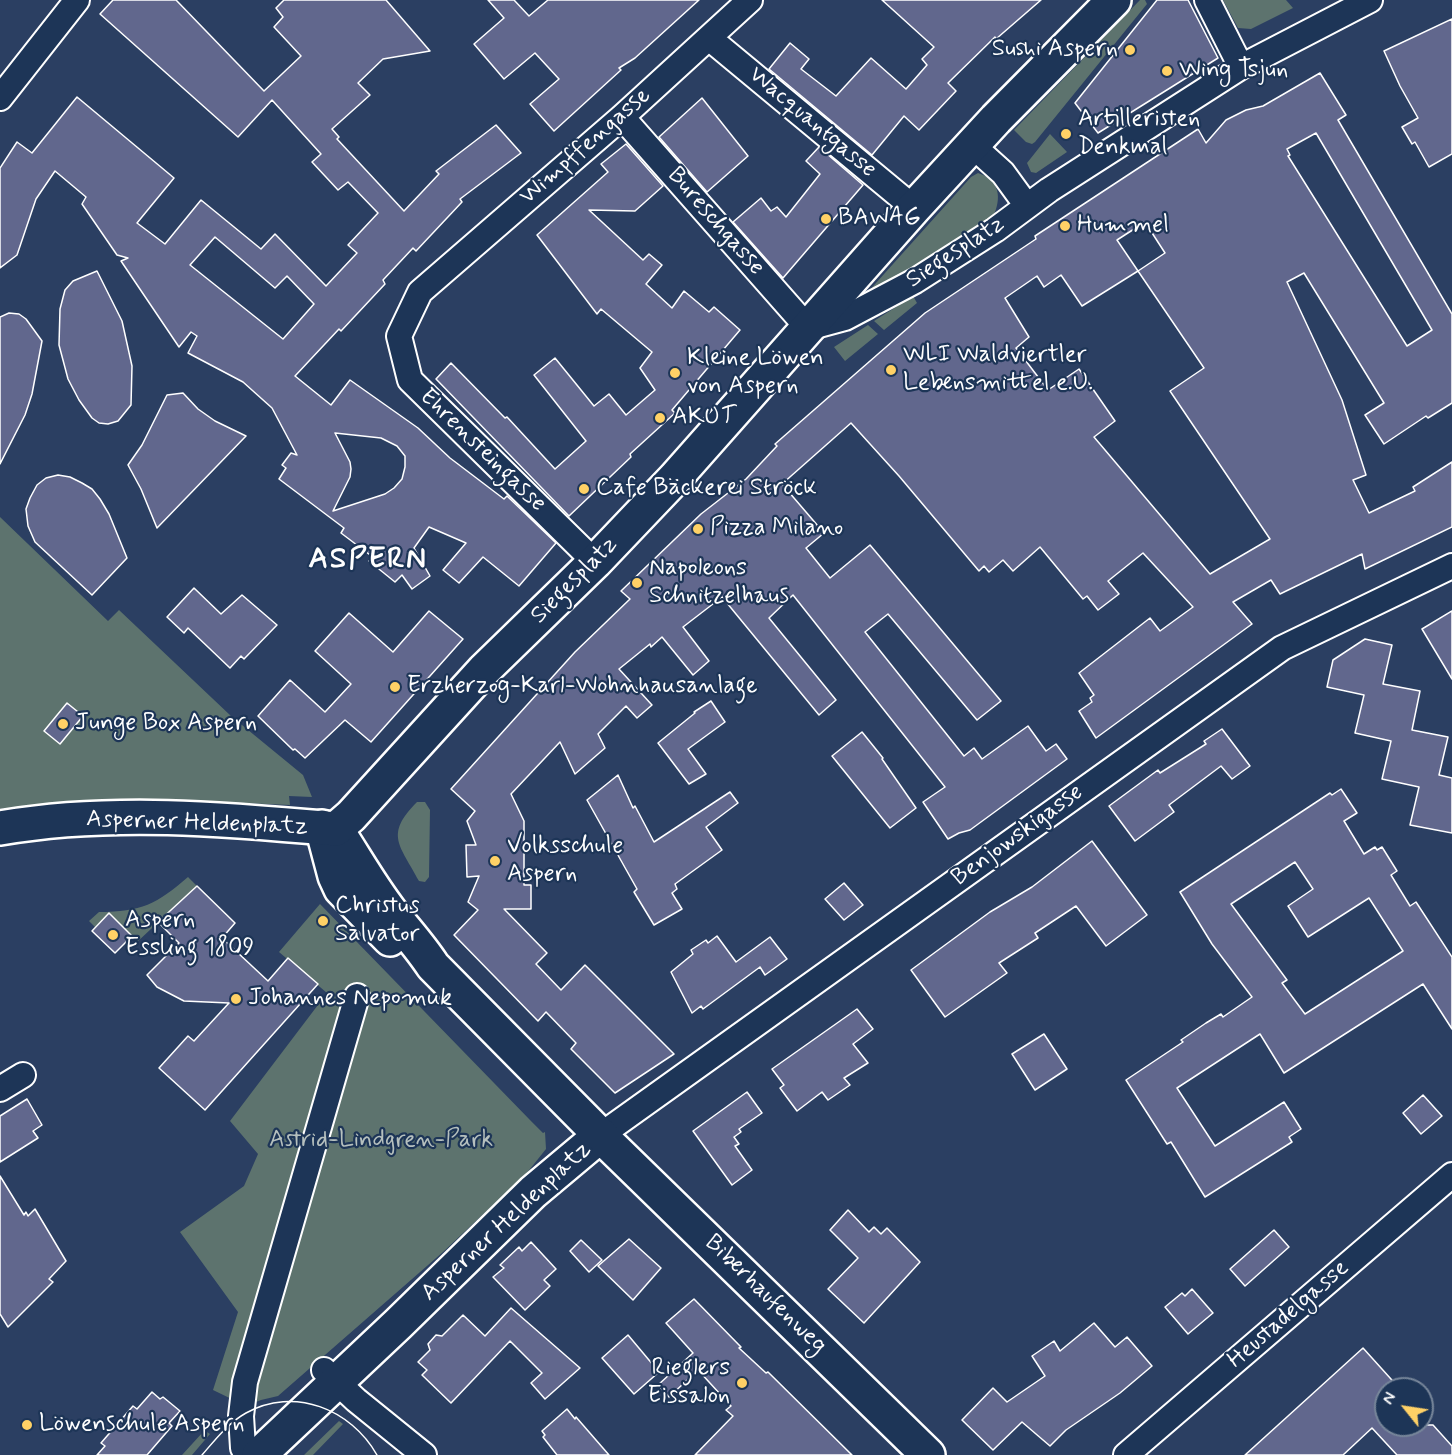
<!DOCTYPE html>
<html>
<head>
<meta charset="utf-8">
<style>
	body { margin:0 }
	#map { position:relative; width:1452px; height:1455px; overflow:hidden; background:#2b3f62; font-family:Mynerve,sans-serif }
	canvas { display:block }
	.north { position:absolute; left:1374px; top:1377px; width:60px; height:60px; box-sizing:border-box; background:#1d3557; border:2px solid #77869a; border-radius:50%; rotate:300deg; font-size:16px; font-weight:700; line-height:24px; text-align:center; color:#fff }
	.north::after { content:''; display:block; margin:auto; width:21px; height:27px; background:#ffd166; clip-path:polygon(50% 0,100% 100%,50% 72%,0 100%) }
</style>
</head>
<body>
<div id="map">
<canvas width="1452" height="1455"></canvas>
<div class="north">N</div>
</div>
<script>
const c = document.querySelector('canvas').getContext('2d');
c.lineJoin = 'round';
function paint(path, color) {
  c.fillStyle = color;
  c.fill(path, 'evenodd');
}
function strokePath(path, color, width, dash) {
  c.strokeStyle = color;
  c.lineWidth = width;
  c.lineCap = dash ? 'butt' : 'round';
  c.setLineDash(dash || []);
  c.stroke(path);
}
function label(font, color, halo, rows, align = 'center') {
  c.font = font + ' Mynerve,sans-serif';
  c.lineWidth = 4.5;
  c.setLineDash([]);
  c.textBaseline = 'middle';
  c.strokeStyle = halo;
  c.fillStyle = color;
  for (const [text, x, y, turn = 0] of rows) {
    c.save();
    c.translate(x, y);
    c.rotate((+turn || 0) * Math.PI / 180);
    c.textAlign = isNaN(turn) ? turn : align;
    if (halo) c.strokeText(text, 0, 0);
    c.fillText(text, 0, 0);
    c.restore();
  }
}
paint(new Path2D(`
	M1140,0h5l2,4 -112,138 -3,2 -6,-2 -12,-12z
	M1223,0h63l7,8 -42,21 -13,-1z
	M1050,134l17,18 -31,21 -5,-1 -4,-9z
	M978,173c22,7 24,25 15,44l-121,78 -5,-2 104,-116z
	M913,296l4,7 -33,27 -10,-9z
	M868,325l10,9 -33,27 -11,-14z
	M0,517l108,104 11,-11 112,106 72,59 9,22 -23,-1 1,9 -146,-6 -48,1 -96,9z
	M417,802h8l5,8 -1,67 -4,5 -6,-1c-19,-36 -35,-46 -2,-79z
	M188,877l9,9 -61,57 -24,-27h-6l-11,11 -6,-6 10,-9c42,0 58,-8 89,-35z
	M320,904l210,216 13,13 2,-1 1,17 -20,25 -83,78 -165,144 -17,4 -15,6 -33,-16 25,-78 -58,-80 64,-46 14,-32 -28,-33 97,-128 -48,-41z
	M339,1421l4,3 -30,31h-9z
	M203,1432h4l3,2 -18,21h-10z`), '#5d736e');
const building = new Path2D(`
	M113,0h63l88,91 37,-35 -27,-29 9,-10 -7,-9 8,-8h102l44,51 -47,8 -25,24 12,12 -38,34 7,8 -2,2 67,72 35,-37 -3,-3 60,-46 25,28 -61,46 2,3 -46,49 -3,-3 -30,32 2,4 -44,47 -2,-2 -44,47 36,29 19,-25 68,48 32,30 54,41 3,-3 49,47 -37,43 -36,-29 -24,26 -16,-13 23,-27 -37,-16 -15,21 16,28 -18,13 -10,-14 -7,7 -26,-21 5,-3 -33,-25 3,-5 -65,-49 7,-11 -4,-3 9,-12 6,2 -25,-47 -29,-26 -55,-29 9,-17 -6,-4 -12,15 -58,-86 7,-3 -11,-3 -35,-51 4,-7 -31,-26 -19,28 -19,56 -17,13v-100l17,-26 15,11 45,-56 97,81 -37,45 28,21 36,-44 60,49 14,-15 51,52 31,-33 -9,-8 30,-32 -30,-31 -10,8 -26,-28 9,-8 -49,-54 -34,37 -138,-123zM215,237l60,51 12,-12 27,28 -31,35 -93,-74zM335,433l46,5 16,8 8,10v11l-3,12 -8,9 -9,6 -52,17 17,-34 1,-8 -1,-7z
	M488,0h26l15,16 19,-16h151l-64,58 -16,10 2,2 -67,61 -24,-27 29,-25 -24,-26 -31,26 -30,-35 30,-26z
	M882,0h159l-45,39 -1,-2 -47,46 8,8 -37,39 -15,-14 -32,39 -103,-86 21,-26 19,16 -8,10 35,27 35,-38 35,31 21,-24 -5,-6 12,-12z
	M1157,0h31l30,58 -120,75 -23,-30z
	M1452,19v135l-23,13 -14,-25 -3,2 -10,-17 16,-9 -18,-32 -16,-35z
	M1320,73l26,42 -8,5 114,194v89l-24,15 -2,-2 -42,28 -19,-29 19,-12 -80,-130 -17,9 55,118 24,75 -13,5 16,33 46,-22 -2,-4 39,-25v65l-87,42 -3,-15 -82,40 -9,-14 -38,22 19,22 -156,114 -17,-27 13,-9 -2,-4 4,-3 -15,-22 71,-55 10,13 33,-24 -50,-54 -35,28 11,13 -21,16 -11,-14 -4,3 -43,-52 -27,24 -10,-11 -14,12 -5,-6 -5,5 -80,-95 -48,-53 -69,61 42,49 -18,15 24,30 40,-33 131,156 -24,19 -89,-106 -23,18 99,124 10,-8 8,11 46,-33 18,25 10,-7 11,15 -97,71 -11,3 -11,6 -25,-37 22,-15 -152,-192 -24,23 67,82 -17,15 -97,-118 -39,30 26,34 -16,14 -31,-38 -11,10 -1,-3 -31,25 33,36 -15,13 -11,-12 -28,28 7,14 -30,26 -15,-32 -49,52 13,27v64h7v24h-27l43,44 -11,11 25,26 24,-25 89,89 -59,39 -44,-44 5,-6 -30,-31 -8,9 -84,-86 24,-25 -10,-8 11,-26 -12,1 -1,-32h10l-9,-24 8,-10 -24,-22 124,-137 55,-53 -9,-8 80,-77 45,-35 31,-33 -2,-2 150,-131 111,-74 -1,-3 163,-107 8,14 20,-23 20,-10 17,-4zM1316,133l116,197 -25,16 -119,-190 2,-1 -3,-6zM1145,222l20,31 -27,18 66,97 -34,23 100,148 -60,35 -116,-137 21,-16 -36,-52 -31,21 -32,-42 13,-11 -24,-39 32,-22 7,11 17,-12 21,31 56,-35 -21,-31z
	M702,98l46,58 -41,36 -48,-55z
	M626,144l37,42 -28,25 -46,-1 54,50 6,-6 13,11 -16,19 26,24 12,-17 25,21 5,-5 26,23 -68,80 3,3 -45,41 1,3 -62,59 -133,-137 15,-16 54,55 2,-1 48,52 31,-28 -52,-66 21,-17 39,48 15,-12 17,21 29,-25 -15,-22 12,-16 -51,-43 -4,5 -60,-79 71,-63 -7,-8z
	M819,147l44,38 -80,93 -50,-56 28,-24 10,13 6,-4 9,10 34,-43 -14,-13z
	M97,271l25,50 10,45 -1,39 -13,16 -10,3 -9,-1 -7,-5 -13,-18 -11,-21 -9,-34 1,-36 5,-19 8,-9z
	M9,313l10,1 7,5 16,22 -10,53 -7,21 -25,49v-147z
	M183,393l15,16 17,12 31,15 -89,92 -16,-39 -13,-24 14,-20 25,-50z
	M58,475l12,2 12,6 10,6 8,10 9,15 18,44 -35,37 -57,-53 -7,-16 -2,-17 4,-11 7,-13 9,-7z
	M194,588l27,26 21,-19 35,30 -33,34 -3,-3 -11,12 -42,-40 -4,5 -17,-16z
	M429,611l34,28 -92,103 -26,-22 -40,38 -10,-9 -2,1 -35,-34 32,-36 35,32 26,-28 -36,-33 34,-38 44,39z
	M1452,611v68l-30,-50z
	M1365,639l27,6 -9,39 37,7 -8,39 36,7 -9,38 13,3v55l-42,-8 9,-38 -37,-8 9,-38 -36,-8 9,-38 -37,-8 6,-27z
	M711,701l14,21 -37,27 18,25 -17,10 -31,-41 37,-30 -1,-1z
	M67,703l16,13 -23,28 -16,-13z
	M1222,729l28,37 -18,13 -11,-13 -52,39 5,7 -39,29 -26,-35 49,-36 2,3 46,-29 -2,-3z
	M862,732l21,26 -1,1 34,49 -26,20 -58,-72z
	M618,775l15,33 2,-2 19,36 76,-50 8,11 -32,24 16,23 -47,34 2,5 -5,4 10,16 -28,16 -20,-33 3,-3 -50,-89z
	M1341,789l16,24 -13,8 20,33 11,-7 2,3 5,-3 15,24 -6,4 19,31 6,-4 36,55v72l-29,-45 -139,89 -24,-39 -83,54 38,58 69,-44 17,27 -12,8 3,5 -87,55 -34,-55 -4,2 -41,-64 57,-38 -2,-2 25,-17 15,-9 2,3 29,-20 -40,-53 -32,-52 150,-99 2,2zM1295,862l18,27 -25,17 20,31 61,-39 34,53 -98,63 -23,-31 5,-3 -56,-76z
	M1092,841l55,74 -41,31 -30,-40 -41,27 3,5 -39,25 8,10 -62,44 -34,-47 79,-58 42,-25z
	M844,883l19,22 -19,15 -19,-21z
	M197,886l38,37 -13,15 46,43 20,-23 30,26 -113,126 -46,-42 29,-32 6,5 35,-38 -45,-2 -27,-14 -10,-12 32,-32 -21,-21z
	M109,913l23,23 -17,17 -23,-22z
	M717,936l19,26 34,-25 17,22 -22,16 -5,-8 -57,42 -2,-3 -9,7 -21,-41 22,-18 -2,-4 15,-10 2,3z
	M857,1009l16,20 -20,15 15,19 -24,15 6,7 -22,15 -6,-8 -25,19 -17,-23 4,-3 -12,-16z
	M1044,1034l23,35 -32,21 -23,-36z
	M747,1092l15,21 -23,16 2,3 -7,5 5,7 -4,2 17,24 -20,15 -39,-54z
	M1423,1095l19,21 -21,18 -18,-21z
	M27,1099l15,26 -9,6 5,7 -38,24v-46z
	M0,1176l24,39 2,-3 2,4 7,-7 31,52 -17,18 4,3 -45,45 -8,-13z
	M848,1210l21,22 5,-5 7,7 6,-6 33,34 -56,61 -36,-34 30,-31 -28,-28z
	M1274,1230l15,17 -44,39 -15,-17z
	M629,1239l32,29 -28,32 -35,-34z
	M581,1240l21,20 -13,12 -19,-21z
	M531,1242l25,27 -12,11 6,6 -25,24 -32,-33 11,-9 -4,-3 19,-18 3,4z
	M1192,1289l21,24 -25,21 -23,-27 17,-14 3,3z
	M694,1299l47,48 -2,1 27,25 2,-1 84,83h-157l38,-39 -7,-6 5,-4 -33,-36 -29,27 -11,-12 35,-32 -27,-30z
	M511,1308l69,60 -35,31 -14,-16 11,-10 -32,-32 -59,62 -29,-28 5,-5 -9,-8 12,-12 -2,-6 8,-9 6,1 21,-21 22,21z
	M1094,1323l21,24 12,-10 25,29 -32,27 -54,37 -16,16 -28,-24 -29,28 -31,-30 31,-32 14,14 38,-26 -13,-20 22,-15 6,10z
	M628,1335l31,37 -25,22 -32,-36z
	M1363,1348l37,41h-14v36h47l19,21v9h-55l-25,-27 -29,27h-98z
	M152,1392l8,7 3,-2 17,14 -11,12 3,3 -25,29h-50l8,-9 -4,-3 32,-37 4,3z
	M567,1409l8,10 1,-2 33,38h-52l-14,-18 2,-2 -3,-4z`);
paint(building, '#61678d');
strokePath(building, '#fff', 1.5);
const street = new Path2D(`
	M1207,0l34,67
	M709,38l205,170
	M0,98l77,-98
	M622,117l186,211 37,-10 70,-37 80,-51 54,-40 192,-123 129,-67
	M972,145l31,28 24,33
	M595,562l-185,-182 -11,-44 21,-44 202,-175 128,-117
	M0,1089l23,-14
	M601,1135l681,-487 170,-82
	M324,1370l32,30 68,55
	M249,1455l-6,-7 -2,-32 4,-34 112,-386
	M1126,1455l326,-280`);
const secondary = new Path2D(`
	M322,827l13,49 6,13 49,50
	M336,829c18,27 34,56 54,82 15,19 30,35 43,55l178,180 317,309
	M259,1455l139,-131 135,-132 68,-57`);
const primary = new Path2D(`
	M0,828c111,-19 225,-9 336,1l15,-13 133,-146 111,-108 80,-84 239,-270 82,-89 118,-119`);
strokePath(street, '#fff', 28);
strokePath(secondary, '#fff', 38);
strokePath(primary, '#fff', 38);
strokePath(street, '#1d3557', 24);
strokePath(secondary, '#1d3557', 33);
strokePath(primary, '#1d3557', 33);
strokePath(new Path2D(`
	M202,1455c13,-15 26,-32 44,-42 48,-27 105,-4 131,42`), '#fff', 1.5);
for (const [x, y, r, color] of [
	[1130,50,6,"#ffd166"],
	[1167,71,6,"#ffd166"],
	[1066,134,6,"#ffd166"],
	[826,219,6,"#ffd166"],
	[1065,226,6,"#ffd166"],
	[891,370,6,"#ffd166"],
	[675,373,6,"#ffd166"],
	[660,418,6,"#ffd166"],
	[584,489,6,"#ffd166"],
	[698,529,6,"#ffd166"],
	[637,583,6,"#ffd166"],
	[395,687,6,"#ffd166"],
	[63,724,6,"#ffd166"],
	[495,861,6,"#ffd166"],
	[323,921,6,"#ffd166"],
	[113,935,6,"#ffd166"],
	[236,999,6,"#ffd166"],
	[742,1383,6,"#ffd166"],
	[27,1425,6,"#ffd166"]
]) {
  const dot = new Path2D();
  dot.arc(x, y, r, 0, 2 * Math.PI);
  c.fillStyle = color;
  c.fill(dot);
  strokePath(dot, '#1d3557', 2);
}
label('24px', '#fff', '#1d3557', [
	["Sushi Aspern",1118,50,"right"],
	["Wing Tsjun",1179,71],
	["Artilleristen",1078,120],
	["Denkmal",1078,148],
	["BAWAG",838,219],
	["Hummel",1077,226],
	["WLI Waldviertler",903,356],
	["Lebensmittel e.U.",903,384],
	["Kleine Löwen",687,359],
	["von Aspern",687,387],
	["AKUT",672,418],
	["Cafe Bäckerei Ströck",596,489],
	["Pizza Milano",710,529],
	["Napoleons",649,569],
	["Schnitzelhaus",649,597],
	["Erzherzog-Karl-Wohnhausanlage",407,687],
	["Junge Box Aspern",75,724],
	["Volksschule",507,847],
	["Aspern",507,875],
	["Christus",335,907],
	["Salvator",335,935],
	["Aspern",125,921],
	["Essling 1809",125,949],
	["Johannes Nepomuk",248,999],
	["Rieglers",730,1369,"right"],
	["Eissalon",730,1397,"right"],
	["Löwenschule Aspern",39,1425]
], 'left');
label('24px', '#fff', '#1d3557', [
	["Wacquantgasse",812,123,40],
	["Wimpffengasse",586,147,-41],
	["Bureschgasse",715,222,49],
	["Siegesplatz",956,253,-33],
	["Ehrensteingasse",482,451,44],
	["Siegesplatz",575,581,-45],
	["Asperner Heldenplatz",197,824,2],
	["Benjowskigasse",1018,836,-36],
	["Asperner Heldenplatz",507,1222,-43],
	["Biberhaufenweg",765,1295,44],
	["Heustadelgasse",1289,1315,-41]
]);
label('24px', '#b6c0be', '#1d3557', [
	["Astrid-Lindgren-Park",381,1141]
]);
c.letterSpacing = '1.5px';
label('bold 30px', '#fff', '#1d3557', [
	["ASPERN",368,561]
]);
c.letterSpacing = '0px';
</script>
</body>
</html>
